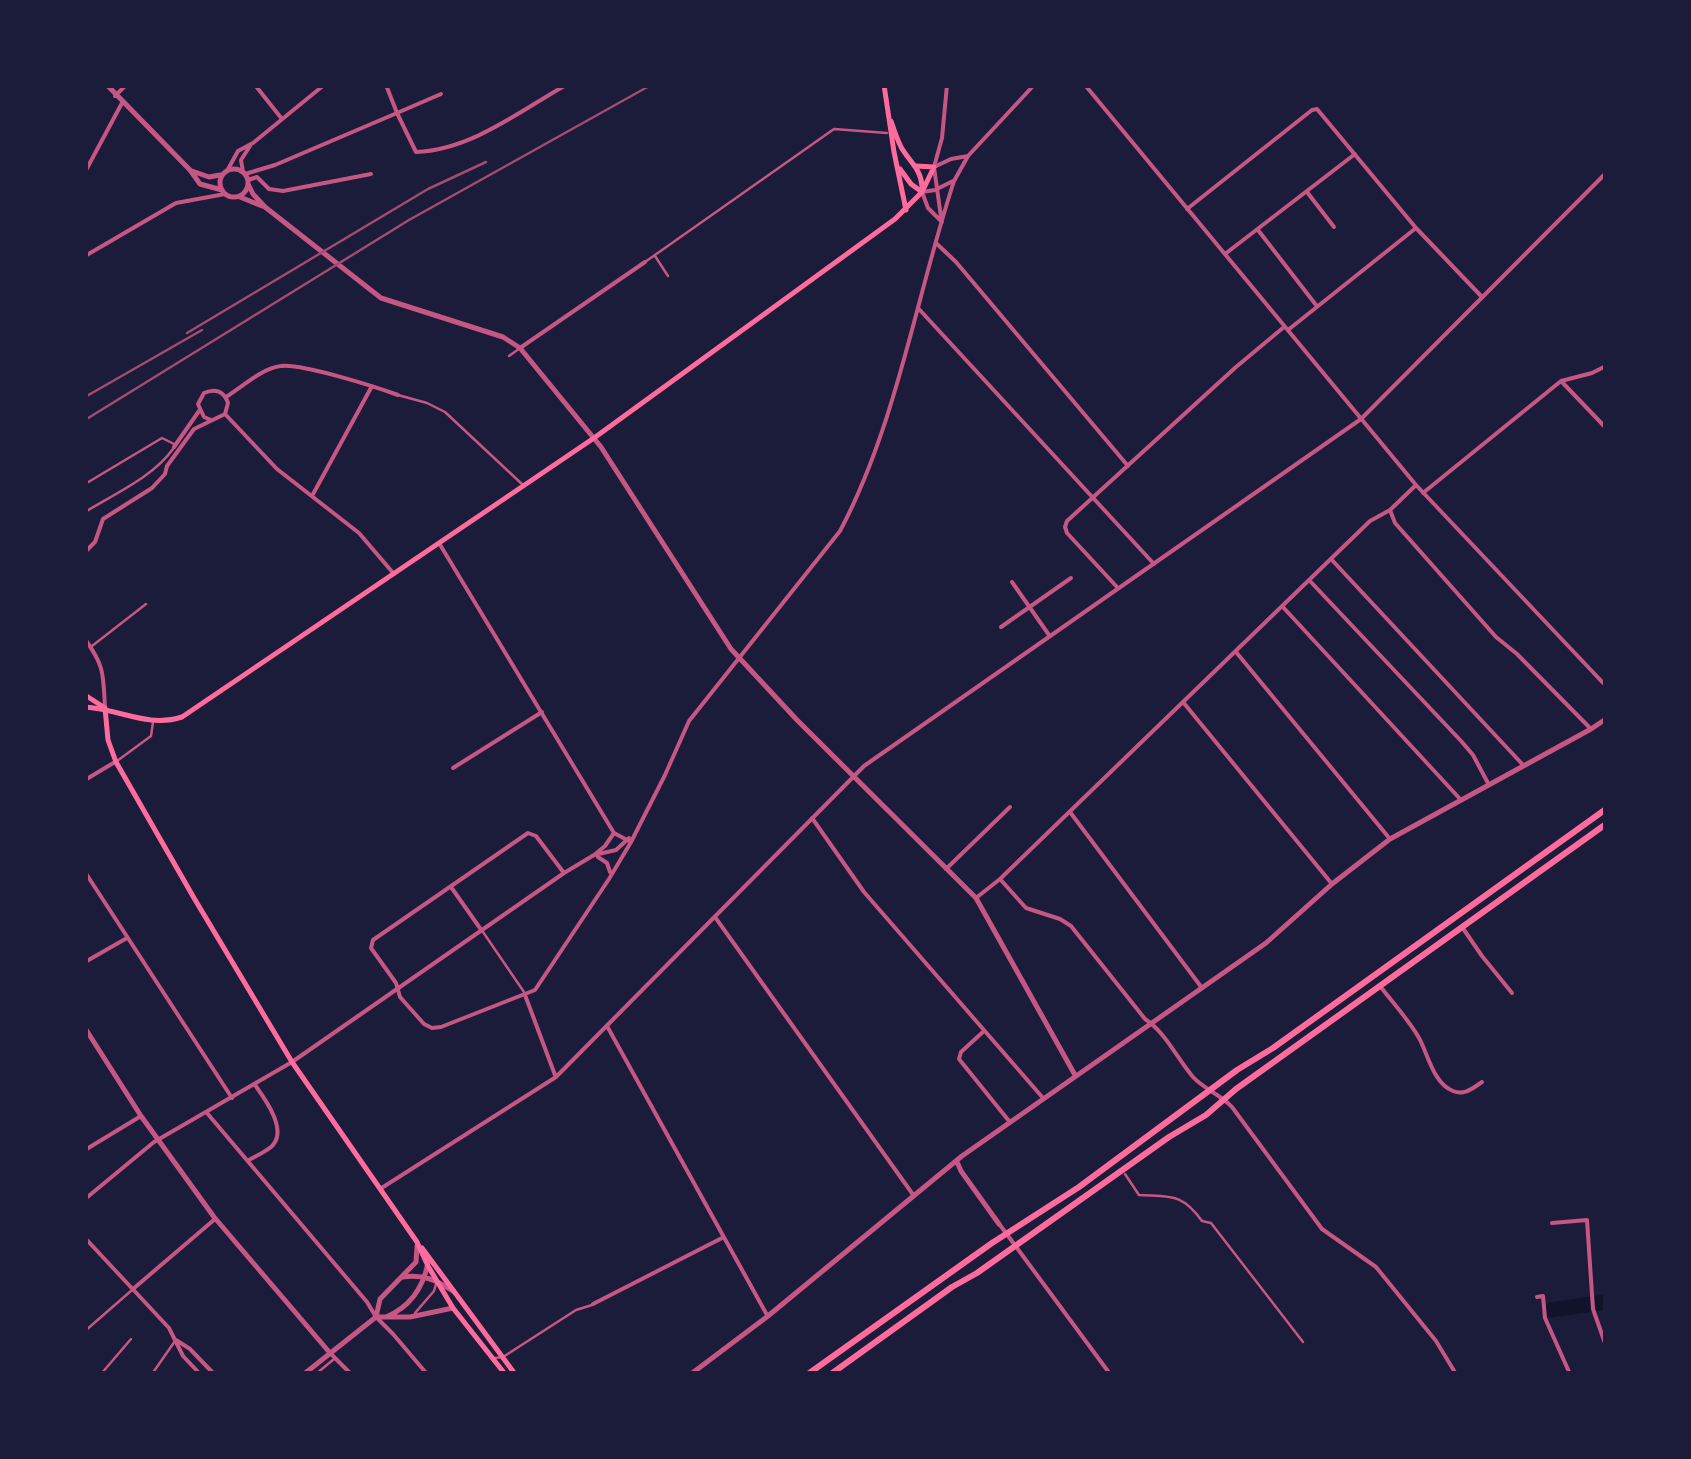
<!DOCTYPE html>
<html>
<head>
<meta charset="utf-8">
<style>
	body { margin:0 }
	#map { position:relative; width:1691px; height:1459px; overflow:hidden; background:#1b1b3a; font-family:Roboto,sans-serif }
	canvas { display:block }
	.frame { position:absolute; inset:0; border:88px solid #1b1b3a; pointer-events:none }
</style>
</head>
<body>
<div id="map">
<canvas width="1691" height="1459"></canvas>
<div class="frame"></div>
</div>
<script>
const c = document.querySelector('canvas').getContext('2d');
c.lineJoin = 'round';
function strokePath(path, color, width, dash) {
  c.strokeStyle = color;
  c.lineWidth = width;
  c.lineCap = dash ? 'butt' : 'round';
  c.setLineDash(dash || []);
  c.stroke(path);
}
strokePath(new Path2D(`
	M1551,1310l55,-8`), '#12122b', 15);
strokePath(new Path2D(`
	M398,395l29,8 18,9 78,73
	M85,484l77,-46 12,6
	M85,512c29,-18 68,-35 88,-63
	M92,646l54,-42
	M117,761l34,-25 2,-14
	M1125,1174l14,21c32,2 43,-2 63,26l9,2 92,119
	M415,1313l19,-22 2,-7
	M495,1358l8,-1 73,-47 16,-5
	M316,1374l18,-15`), '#c65784', 2.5);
strokePath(new Path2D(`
	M655,256l13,20
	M645,262l189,-133 53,4
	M509,356l11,-8
	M483,932l41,60
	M85,1331l47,-41
	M101,1374l30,-35
	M152,1374l23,-33`), '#c65784', 2.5);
strokePath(new Path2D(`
	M255,85l27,34
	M1085,85l331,400 190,201
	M441,94l-44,19 19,39c55,-2 104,-41 150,-67
	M115,96l11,-11
	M934,167l17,-8 17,-3
	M227,171l11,-20 15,-8 71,-58
	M85,172l37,-69
	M243,172l-2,-12 9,-14
	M245,174l30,-9 122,-52 -11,-28
	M248,180l9,-3 12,12 14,2 88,-17
	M1307,192l27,35
	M1187,209l125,-99 5,-1 99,119 66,69
	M941,217l-7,-50 8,-29 5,-53
	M942,222l-14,-14 -6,-16 13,-2 18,-9
	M1258,230l58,75
	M937,244l19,18 172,204
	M1225,254l130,-100
	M85,256l91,-53 49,-9
	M918,308l236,256
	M1288,330l128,-102
	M520,348l125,-86
	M1561,381l45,47
	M226,397c16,-10 36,-29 55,-31 20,-3 95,21 117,29
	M225,414l52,55 82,64 35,41
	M174,447l25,-36
	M1423,493l138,-112 31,-8 14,-7
	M312,496l60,-110
	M1390,510l5,13 101,114 21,17 74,75
	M439,543l175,290 15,8
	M85,552l10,-10 8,-23 49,-31 13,-14 2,-8 27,-37 31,-15 3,-11c-4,-12 -13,-15 -24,-10l-6,11 6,13 7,3
	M1331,559l193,207
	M1309,580l153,162 11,13 16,30
	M1012,582l37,53
	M1117,587l-50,-54 -2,-6 2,-6 169,-154 48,-40
	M1282,606l179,194
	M1001,627l70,-49
	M85,639c20,28 18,35 20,69
	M1236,652l154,187
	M1183,702l149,182
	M453,768l89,-56
	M85,780l30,-18
	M1070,812l132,176
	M812,818l52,74 179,206
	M594,855l11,-9 9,-13
	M598,857l9,6 3,9
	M946,869l64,-62
	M85,872l147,226
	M564,873l-28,-37 -8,-3 -155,107 -2,8 25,35 4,14 24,27 8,4 9,-1 94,-37 74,-111 22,-37 34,-67 24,-54 151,-190c57,-108 76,-234 114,-350l14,-25 66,-71
	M1000,879l26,29 34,11 11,7 74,93c21,14 31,38 48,58 11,12 28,18 39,30l90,122 54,38 60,74 20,33
	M451,887l31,44
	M976,898l24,-19 370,-358 20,-11 26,-25
	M715,917l199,279
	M1462,927l20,29 30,37
	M85,962l42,-24
	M1380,986c13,17 28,33 39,52 9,16 14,45 34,53 11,5 20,-3 29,-9
	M525,995l30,80
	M607,1026l160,289
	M984,1031l-23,21 -2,7 50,62
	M207,1113l160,189 9,15 17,17 34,40
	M85,1150l56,-34
	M249,1160c7,-4 16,-8 22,-13 18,-16 -6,-48 -16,-62
	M380,1189l176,-112 308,-311 497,-347 245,-246
	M85,1199l69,-57 138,-80 272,-189 30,-18 22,-5 13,-12
	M1552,1223l35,-3 6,89 13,37
	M1000,1225l110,149
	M85,1238l84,90 14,28 17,18
	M133,1289l82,-70
	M1537,1297l6,-1 2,22 25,56
	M593,1304l129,-66
	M176,1340l14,9 24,25
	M330,1353l21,21`), '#c65784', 4);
strokePath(new Path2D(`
	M107,85l83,85 10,14 22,6
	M220 183a14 14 0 1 1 28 0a14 14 0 1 1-28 0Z
	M192,171l17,6 11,-2
	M248,184l5,10 12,13 116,91 122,39 17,11 81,99 130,202 66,71 179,178 99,177
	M240,197l22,9
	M85,1028l56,88 73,101 116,136
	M957,1162l4,9 38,53
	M403,1277c20,-3 33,3 50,14
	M376,1317l4,-18 36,-37 1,-16
	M376,1317h34l43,-9
	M386,1317c24,-10 37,-29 42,-54
	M304,1374l72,-57
	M691,1374l77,-58 194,-160 304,-213 66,-59 58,-45 201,-110 15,-10`), '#c65784', 5);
strokePath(new Path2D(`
	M884,85l10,67 12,58
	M891,121c3,9 6,18 10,26 8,14 20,22 21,39
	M900,169l11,15 11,8
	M85,695l17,11
	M85,707c34,2 63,21 97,10l412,-279 301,-219 27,-27 12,-25 -18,-1
	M105,708l3,32 8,22 78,136 98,164 125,180 11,24 25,42 52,66
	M422,1248l93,126`), '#ff6b9d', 5);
strokePath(new Path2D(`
	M808,1374l184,-131 87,-56 158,-117 36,-22 333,-239
	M831,1374l121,-87 25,-14 192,-136 37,-22 30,-26 370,-265`), '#ff6b9d', 6);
strokePath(new Path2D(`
	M187,333l241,-144 58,-27
	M85,397l117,-67
	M85,420l324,-200 242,-135`), '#a44b75', 2.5);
</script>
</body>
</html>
